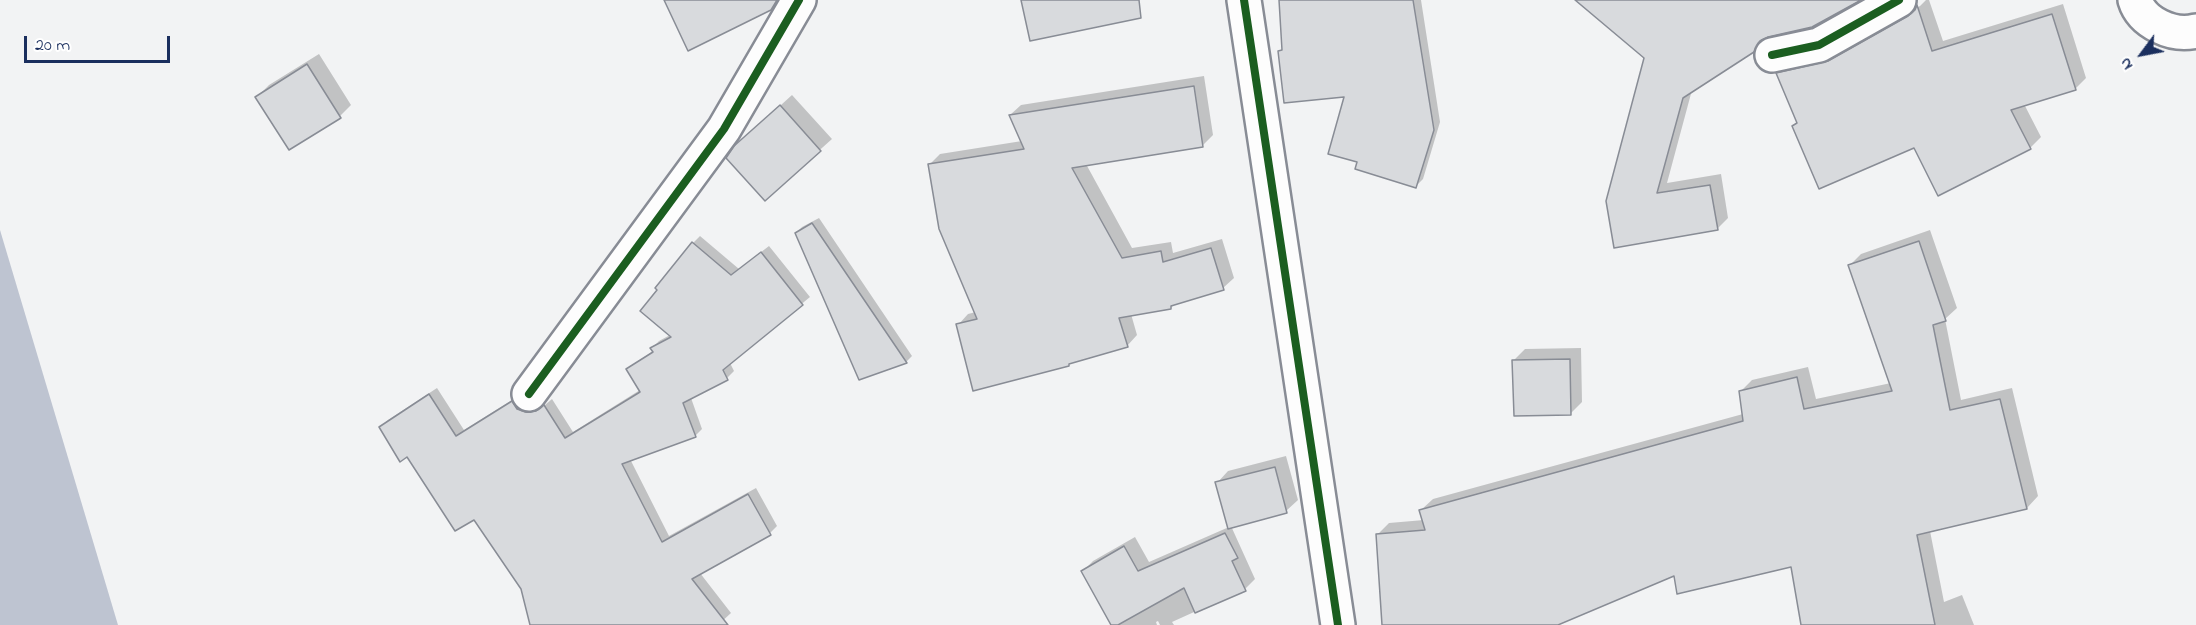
<!DOCTYPE html>
<html>
<head>
<meta charset="utf-8">
<style>
	body { margin:0 }
	#map { position:relative; width:2196px; height:625px; overflow:hidden; background:#f2f3f4; font-family:"Indie Flower",sans-serif }
	canvas { display:block }
	.north { position:absolute; left:2112px; top:24px; width:60px; height:60px; -webkit-text-stroke:4px #fff; paint-order:stroke; rotate:238deg; font-size:16px; font-weight:700; line-height:24px; text-align:center; color:#1b2f5e }
	.north::after { content:''; display:block; margin:auto; width:21px; height:27px; background:#1b2f5e; clip-path:polygon(50% 0,100% 100%,50% 72%,0 100%) }
	.scale { position:absolute; left:24px; top:36px; width:146px; height:27px; box-sizing:border-box; border:3px solid #1b2f5e; border-top:0; padding-left:8px; font-size:18px; line-height:21px; white-space:nowrap; color:#1b2f5e; -webkit-text-stroke:4px #fff; paint-order:stroke }
</style>
</head>
<body>
<div id="map">
<canvas width="2196" height="625"></canvas>
<div class="north">N</div>
<div class="scale">20 m</div>
</div>
<script>
const c = document.querySelector('canvas').getContext('2d');
c.lineJoin = 'round';
function paint(path, color) {
  c.fillStyle = color;
  c.fill(path, 'evenodd');
}
function strokePath(path, color, width, dash) {
  c.strokeStyle = color;
  c.lineWidth = width;
  c.lineCap = dash ? 'butt' : 'round';
  c.setLineDash(dash || []);
  c.stroke(path);
}
paint(new Path2D(`
	M0,230l118,395h-118z`), '#bec4d1');
paint(new Path2D(`
	M1280,0h141l19,122 -17,57 -7,7 -57,-25 -13,-66 -66,-44 3,-3z
	M1577,0h281l-92,36 -13,15 -61,39 -25,93 54,-9 7,44 -11,11 -102,17 31,-188z
	M1926,0h3l14,41 120,-37 23,74 -11,11 -51,15 17,33 -11,11 -115,-2 -122,-20 5,-4 -20,-48 11,-11 51,-12 80,-45z
	M319,54l32,51 -11,11 -83,-19 12,-12z
	M1204,76l9,59 -10,10 -117,19 46,84 39,-6 2,11 49,-14 12,39 -11,10 -48,15 -4,5 -40,6 6,21 -10,11 -55,16 -4,3 -110,-40 10,-11 8,-2 -46,-148 10,-10 82,-13 -12,-26 11,-10z
	M792,95l40,44 -67,60 -17,-64z
	M819,218l93,138 -6,6 -110,-129 6,-6z
	M1930,230l27,78 -12,11 16,81 51,-12 26,108 -11,12 -97,23 14,71 18,-7 12,30h-138l-43,-60 -118,9 -118,51h-173l-6,-91 11,-11 35,-3 -3,-10 12,-11 310,-85 -3,-22 12,-12 56,-13 8,32 75,-16 -41,-118 11,-11z
	M700,236l39,33 30,-23 41,51 -80,66 4,8 -7,7 -36,20 11,31 -7,7 -65,23 39,77 87,-48 21,38 -7,7 -70,40 31,40 -13,12h-186l-10,-37 -47,-70 -94,-91 7,-7 49,-32 27,42 56,-35 14,11 11,-1 7,-6 21,33 67,-42 -12,-20 7,-7 18,-12 -1,-3 7,-7 11,-6 23,-92z
	M1581,348l1,54 -11,11 -57,-53 11,-11z
	M1286,456l12,44 -12,11 -55,15 24,53 -10,10 -73,33 2,3h-14l-2,-4 -2,1 1,3h-44l-30,-54 10,-10 42,-24 14,25 80,-35 -12,-44 11,-12z`), '#0003');
const building = new Path2D(`
	M664,0h113l-6,10 -83,41z
	M1021,0h118l2,18 -111,23z
	M1279,0h134l21,130 -18,58 -61,-19 2,-7 -29,-8 16,-57 -60,6 -6,-52 4,-1z
	M1575,0h286l-49,27 -44,10 -8,4 -6,11 -71,46 -26,95 53,-8 8,45 -104,18 -8,-47 38,-143z
	M1917,5l15,46 120,-37 24,76 -65,20 20,39 -93,47 -24,-48 -95,41 -27,-63 5,-3 -21,-50 52,-12 80,-45 7,-6z
	M307,64l34,54 -52,32 -34,-53z
	M1194,86l9,61 -131,21 50,90 39,-7 2,11 48,-14 13,42 -53,16v3l-52,9 9,29 -59,17v2l-96,25 -17,-67 21,-5 -38,-90 -11,-65 96,-15 -15,-34z
	M780,105l41,46 -56,50 -39,-43 8,-12z
	M812,223l95,140 -48,17 -64,-147z
	M1919,241l27,80 -13,4 17,85 50,-11 27,110 -110,26 18,90h-134l-10,-58 -114,27 -3,-18 -116,49h-176l-6,-91 49,-4 -6,-20 324,-89 -4,-30 58,-14 7,32 88,-18 -44,-126z
	M692,242l39,33 30,-23 42,53 -80,65 5,10 -45,23 13,34 -74,27 40,78 86,-48 23,41 -79,44 36,46h-198l-9,-36 -47,-69 -19,11 -48,-74 -7,5 -21,-35 50,-33 27,42 56,-35 5,8 9,3 10,-1 8,-6 21,33 75,-46 -14,-23 27,-17 -3,-4 21,-11 -31,-26 17,-21 -2,-2z
	M1570,359l1,56 -57,1 -2,-56z
	M1275,467l12,46 -59,16 -13,-47z
	M1225,533l13,25 -6,3 14,30 -51,22 -11,-25 -66,37h-7l-30,-54 43,-25 14,25z`);
paint(building, '#d8dadd');
strokePath(building, '#888c95', 1.5);
const minor = new Path2D(`
	M1244,0l94,625
	M2135,0c7,23 38,37 61,31
	M1772,55l47,-10 80,-45
	M529,394l195,-265 75,-129`);
strokePath(minor, '#888c95', 38);
strokePath(minor, '#fdfdfd', 33);
strokePath(new Path2D(`
	M1244,0l94,625
	M1772,55l47,-10 80,-45
	M529,394l195,-265 75,-129`), '#1b5e20', 8);
</script>
</body>
</html>
